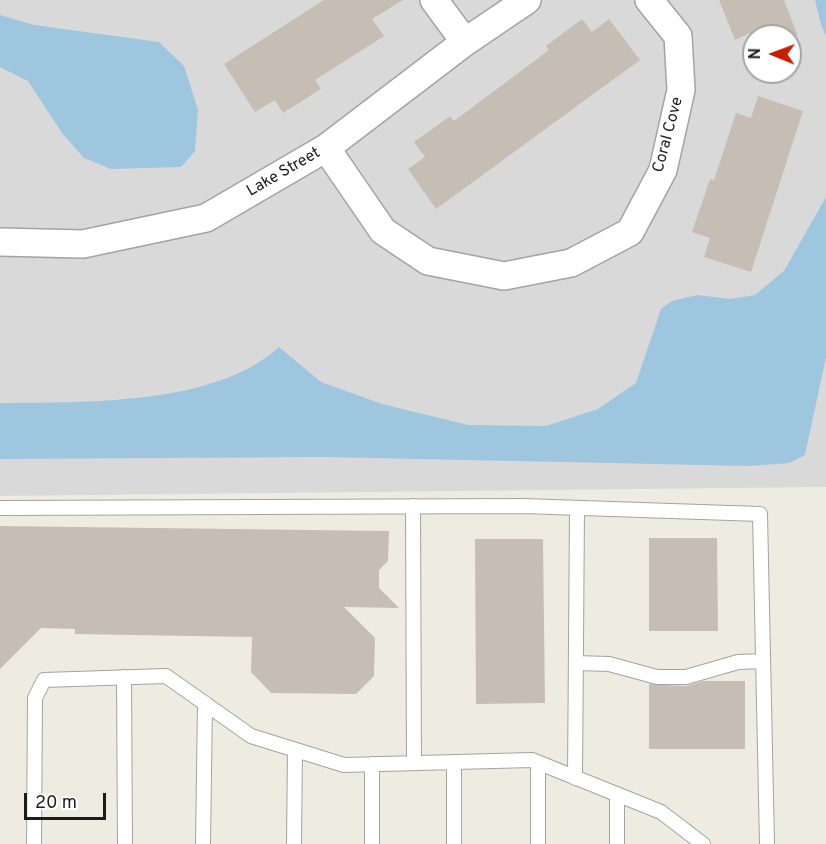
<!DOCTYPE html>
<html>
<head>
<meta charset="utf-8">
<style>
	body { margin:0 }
	#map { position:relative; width:826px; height:844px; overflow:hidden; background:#eeece0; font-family:Overpass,sans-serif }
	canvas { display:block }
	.north { position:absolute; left:742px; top:24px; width:60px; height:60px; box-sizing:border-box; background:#fff; border:2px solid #a4a4a4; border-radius:50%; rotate:271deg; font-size:16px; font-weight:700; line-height:24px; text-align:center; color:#1c1c1c }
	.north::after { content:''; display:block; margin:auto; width:21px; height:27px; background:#c71e00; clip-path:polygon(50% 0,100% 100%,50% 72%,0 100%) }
	.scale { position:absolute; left:24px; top:793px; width:82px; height:27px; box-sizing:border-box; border:3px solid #1c1c1c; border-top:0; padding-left:8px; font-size:18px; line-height:21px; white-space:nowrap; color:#1c1c1c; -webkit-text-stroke:4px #fff; paint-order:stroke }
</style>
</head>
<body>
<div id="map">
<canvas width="826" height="844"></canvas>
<div class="north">N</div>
<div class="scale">20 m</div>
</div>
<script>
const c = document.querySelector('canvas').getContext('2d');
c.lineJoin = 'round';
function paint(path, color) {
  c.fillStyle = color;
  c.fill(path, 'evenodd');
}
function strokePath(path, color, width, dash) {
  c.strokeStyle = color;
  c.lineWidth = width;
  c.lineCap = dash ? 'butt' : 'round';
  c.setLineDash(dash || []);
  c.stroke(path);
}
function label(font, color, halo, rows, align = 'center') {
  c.font = font + ' Overpass,sans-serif';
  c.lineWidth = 5;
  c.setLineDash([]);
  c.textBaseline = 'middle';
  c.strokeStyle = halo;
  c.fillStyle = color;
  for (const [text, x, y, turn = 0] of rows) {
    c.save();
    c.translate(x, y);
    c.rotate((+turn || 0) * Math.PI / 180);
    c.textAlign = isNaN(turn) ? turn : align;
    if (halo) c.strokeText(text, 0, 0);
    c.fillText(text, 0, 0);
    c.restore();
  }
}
paint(new Path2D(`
	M0,0h826v487l-826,9zM754,36h36v36h-36z`), '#dad9d9');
paint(new Path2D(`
	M815,0h11v36l-5,-11z
	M0,15l34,10 125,17 25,24 14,44 -3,41 -14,16 -70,2 -27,-11 -22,-25 -34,-52 -28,-14z
	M826,197v160l-21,98 -16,8 -40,3 -425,-9 -324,2v-56c83,-1 215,3 279,-56l42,35 61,22 86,21 78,1 52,-17 38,-26 25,-74 11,-8 25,-6 33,4 25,-4 29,-24z`), '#9ec6df');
paint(new Path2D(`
	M324,0h79l-31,19 12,17 -69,44 6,9 -38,24 -8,-13 -20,12 -31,-48z
	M719,0h65l14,36h-46l-2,-3 -15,7z
	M582,19l10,13 17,-13 31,41 -204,149 -28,-40 17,-12 -11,-15 36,-26 4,5 95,-71 -3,-4z
	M758,96l45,15 -52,161 -47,-15 6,-19 -18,-6 18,-53 4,1 22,-67 15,5z
	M0,526l389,5 -1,30 -9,9v18l20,20 -55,-1 31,31 -1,38 -18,18 -85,-1 -20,-21 1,-35 -177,-3v-5l-34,-1 -41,41z
	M649,538h68l1,93h-69z
	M475,539h68l2,164 -69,1z
	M703,681h42v68h-96v-65l37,2z`), '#c6beb4');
const lane = new Path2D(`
	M413,506l1,257
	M0,508l523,-2 237,8 7,330
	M576,663l33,1 48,13h29l52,-15 25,-1
	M124,677l1,167
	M575,778l2,-270
	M34,844l1,-146 9,-18 122,-4 85,60 93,29 188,-5 129,52 42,32
	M203,844l2,-141
	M294,844l1,-94
	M372,844v-80
	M454,844v-82
	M538,844v-81
	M617,844v-50`);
const street = new Path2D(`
	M434,0l31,42
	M326,148l57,83 45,30 76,15 67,-13 59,-31 33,-62 18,-80 -3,-54 -29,-36
	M0,242l83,2 123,-26 120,-70 139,-106 62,-42`);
strokePath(lane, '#a3a3a3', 16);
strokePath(street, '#a3a3a3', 30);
strokePath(lane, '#fff', 14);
strokePath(street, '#fff', 27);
label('16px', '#1c1c1c', '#fff', [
	["Coral Cove",669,135,-75],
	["Lake Street",284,173,-30]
]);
</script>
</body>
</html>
